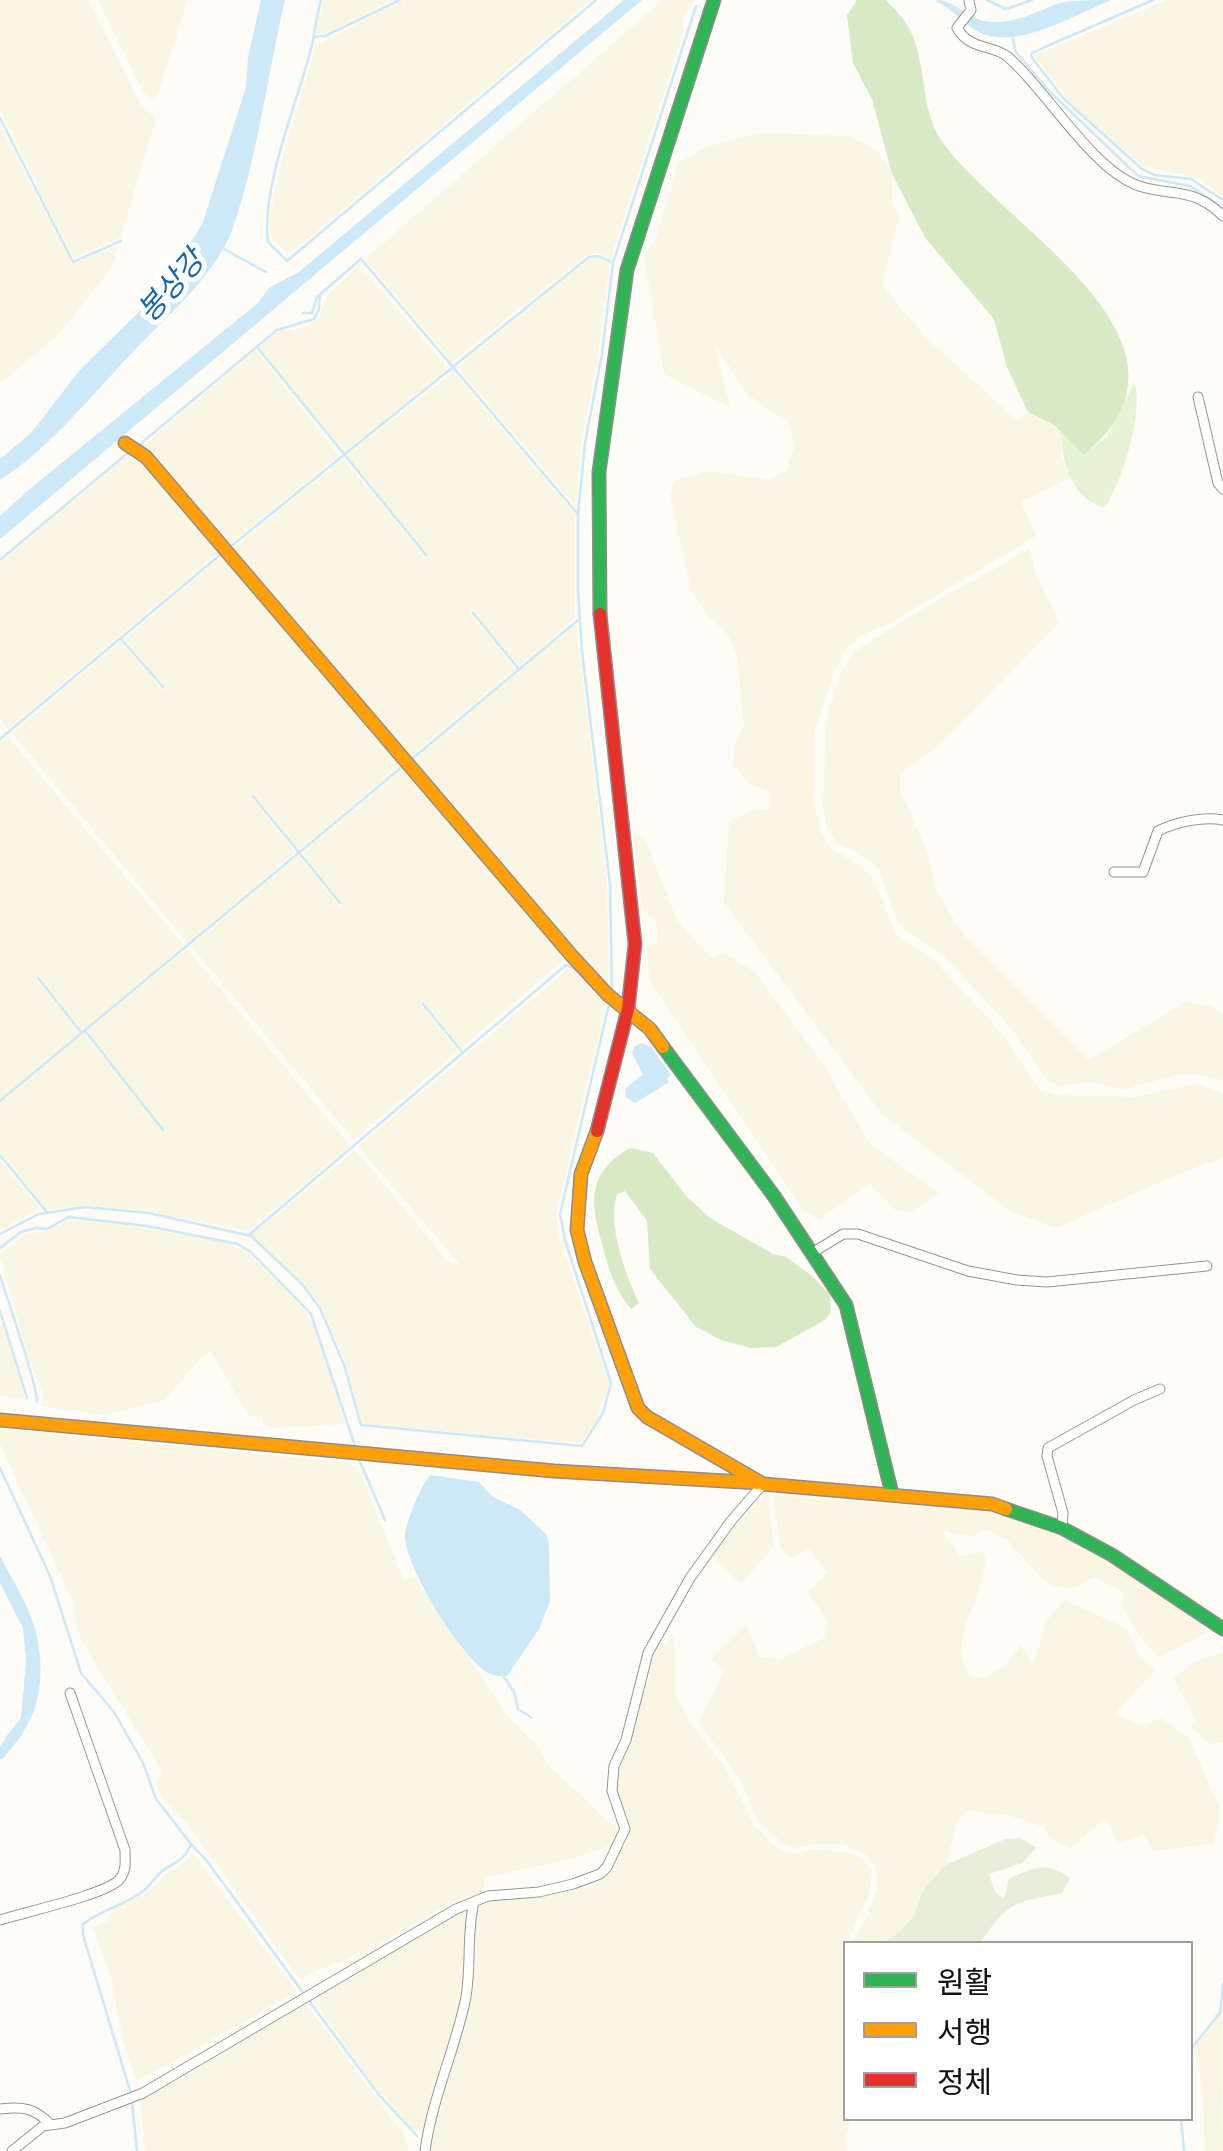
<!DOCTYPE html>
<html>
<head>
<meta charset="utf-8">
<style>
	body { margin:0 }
	#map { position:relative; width:1223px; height:2151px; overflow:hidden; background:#fdfcf7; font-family:"PT Serif","Noto Sans KR",serif }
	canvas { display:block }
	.legend { position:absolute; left:843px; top:1941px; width:350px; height:180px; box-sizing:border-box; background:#fff; border:2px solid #a0a0a0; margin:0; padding:12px 18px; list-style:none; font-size:30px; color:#111 }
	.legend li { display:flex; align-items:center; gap:20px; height:50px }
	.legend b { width:50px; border:2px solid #a0a0a0 }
</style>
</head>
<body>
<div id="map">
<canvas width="1223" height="2151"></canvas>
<ul class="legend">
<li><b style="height:12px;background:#30b455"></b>원활</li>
<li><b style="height:12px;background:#ff9f0a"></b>서행</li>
<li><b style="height:12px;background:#e5322d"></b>정체</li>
</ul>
</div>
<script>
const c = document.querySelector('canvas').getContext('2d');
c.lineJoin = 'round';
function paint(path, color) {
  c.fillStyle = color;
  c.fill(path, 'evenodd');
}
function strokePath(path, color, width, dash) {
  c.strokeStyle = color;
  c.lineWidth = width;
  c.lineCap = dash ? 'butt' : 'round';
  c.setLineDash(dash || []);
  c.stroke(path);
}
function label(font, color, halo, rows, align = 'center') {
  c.font = font + ' "PT Serif","Noto Sans KR",serif';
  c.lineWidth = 10;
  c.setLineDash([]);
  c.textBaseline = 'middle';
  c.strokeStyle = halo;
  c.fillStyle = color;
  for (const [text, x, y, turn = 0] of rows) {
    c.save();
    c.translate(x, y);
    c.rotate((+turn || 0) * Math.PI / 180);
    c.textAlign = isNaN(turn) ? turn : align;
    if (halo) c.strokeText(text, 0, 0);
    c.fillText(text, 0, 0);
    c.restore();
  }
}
paint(new Path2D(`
	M0,0h89l51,104 16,14 -36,120 -46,20 -74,-147z
	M98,0h90l-31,96 -6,3 -8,-7z
	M324,0h70l-68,33h-10z
	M405,0h186l-291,246 -13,8 -17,-17v-21l13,-61 33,-110z
	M663,0h33l-13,16 1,15 -73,227 -15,-6 -9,3 -135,107 -87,-103z
	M1168,0h55v196l-26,-18 -54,-12 -70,-60 -39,-51z
	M0,125l73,139 46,-19 -9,25 -51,64 -59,50z
	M761,133l89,3 28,16 14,22v29l7,12 -17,70 44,53 92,83 10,-9 33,18 1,28 8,20 -49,24 15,34 -146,87 -28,12 -16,14 -12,24 -20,60 -1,68 8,30 9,16 33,21 12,15 21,52 40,27 67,73 36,54 16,6 81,2 60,-13 27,9v65l-42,15 -125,55 -46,-17 -128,-97 -158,-212 5,-80 19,-10 23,-4 -1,-16 -24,-10 -12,-17v-20l10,-19 -7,-68 -9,-23 -20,-19 -17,-26 -21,-96 6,-14 33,-9 61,9 17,-9 8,-26 -8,-23 -39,-27 -33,-50 15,63 -66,-34 -20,-119 11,-14 23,-78 28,-16z
	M593,256l17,7 -13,101 -16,78 -5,65 -119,-140z
	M359,265l89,103 -105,86 -84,-107 17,-14 32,-7 12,-10 5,-18z
	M256,350l83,106 -112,90 -81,-95 -1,-7z
	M453,372l122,142v104l-56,48 -47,-56 -2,3 45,56 -107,90 -177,-209 112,-91 82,98 4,-1 -83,-100z
	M130,454l10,5 82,91 -214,179 -8,-10v-156z
	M1030,549l5,23 24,51 -118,121 -42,30 2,19 26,58 9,41 28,43 125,125 96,-58 26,4 12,8v66l-23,-5h-24l-53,15 -30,-8 -34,4 -12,-6 -33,-48 -51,-56 -21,-22 -39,-25 -9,-16 -15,-44 -24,-19 -18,-7 -10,-14 -4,-24 3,-84 14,-46 15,-24 69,-43z
	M225,554l153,177 -6,5 5,7 7,-5 20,25 -106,87 -44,-56 -3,2 44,56 -107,91 -176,-210 109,-92 41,49 3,-1 -41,-50z
	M576,623l31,258 2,106 -30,-26 -167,-199z
	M7,736l177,210 -102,85 -44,-56 -3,3 44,55 -79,66v-358z
	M407,766l161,190 -107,92 -37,-46 -4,2 38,47 -104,89 -163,-194 107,-90 42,51 3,-2 -41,-52z
	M633,831l12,9 32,80 33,38 14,-5 31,19 70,95 44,76 70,50 -28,19 -16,-2 -25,-27 -50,36 -17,-9 -154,-230 -2,-34 11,-3 -2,-22 -14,-12z
	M187,949l163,197 -102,85 -99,-20 -64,-6 -38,5 -47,-58v-48l84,-71 80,99 -77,-101z
	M570,967l36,38 -50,209 4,25 49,144 -13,39 -16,21 -218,-19 -16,-60 -24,-57 -18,-23 -52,-49 103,-85 91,109 10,7 2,-4 -100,-116z
	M0,1160l39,48 -39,23z
	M69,1220h26l130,22 26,13 58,60 15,37 21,72 -73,4 -9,-4v-7l-13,-1 -9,-12 -30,-53 -15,12 -31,37 -62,15 -62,-9 3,-11 -16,-38 -28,-102 25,-21 22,-3z
	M0,1318l24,74v6l-24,-2z
	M0,1428l348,35 12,9 44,109 10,-5 93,139 32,32 9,17 56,54 18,12 -5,13 -43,15 -90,20 -1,15 -35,11 -80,47 -70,27 -109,-152 -23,-23 -10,-19 7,-11 -83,-135 -8,-39 -72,-155z
	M767,1494l7,52 -33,38 -31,-30z
	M773,1495l219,16 74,25 50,28 84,57 6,12 -47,24 -14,-14 -25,-39 5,-10 -30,-17 -20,11 -17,-1 -12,-4 -40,-44 -19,-10 -12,7 -31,-4 15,24 24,-4 3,9 -9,37 -11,23 -6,31 9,23 14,3 24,-13 14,-21 11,19 5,-9 9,-33 19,-21 61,28 11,25 18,17 -41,45 28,10 19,-7 28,20 31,71 -6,35 -61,7 -9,-16 -27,8 -11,-26 -35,31 -22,-10 -5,-11 -37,-12 -41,-5 -9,11 -11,44 -23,25 -9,26 -14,16 -18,11h-30l16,-28 10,-29 -3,-21 -11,-12 -23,-9h-24l-22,4 -13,-5 -24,-23 -19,-42 -40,-55 26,-52 -14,-12 35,-34 13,31 20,4 45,-22 4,-16 -20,-30 20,-20 -19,-23 -19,9 -10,-12z
	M674,1635l1,58 14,29 36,45 29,58 25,25 15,4 18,-5 37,4 14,7 9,11 -3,23 -23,50v174l5,1 -6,22 1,10h-416l42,-158 1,-70 6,-16 9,-7 34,-1 73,-13 11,-9 23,-38 1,-16 -14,-33 2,-19 12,-28 25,-90z
	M1223,1652v90l-14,2 -19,-19 6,-4 -23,-43 23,-17z
	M192,1853l105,138 -111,64 -50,25 -13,-39 -12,-62 -18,-52 13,-5 8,-14 38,-19 14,-16 13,-6z
	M469,1908l-7,96 -38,132 -14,-9 -30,-34 -68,-95 140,-83z
	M1222,2001l1,150h-18l-2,-53 -8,-52z
	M305,2002l98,131 6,18h-264l-5,-53 47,-22z`), '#f9f7e4');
paint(new Path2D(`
	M1134,383c11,25 -13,104 -30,125 -34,-12 -42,-45 -43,-78l23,24 23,-17z`), '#e7f3d7');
paint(new Path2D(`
	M857,0h29c8,9 19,19 24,30 17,33 10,79 31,110 59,86 282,202 143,315l-30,-30 -26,-13 -21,-45 -13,-48 -68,-80 -34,-65 -20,-75 -19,-36 -6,-48z
	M630,1148l23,5 34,44 23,21 63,36 13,3 25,18 19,19 1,18 -6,8 -49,27 -25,1 -30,-8 -25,-13 -46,-58 -3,-48 -22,-30 -8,3c-10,32 8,78 22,109l-8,6c-17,-21 -22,-39 -29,-65 -12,-42 -15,-72 28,-96z`), '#d8eac5');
paint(new Path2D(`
	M1021,1838l15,10 -14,15 -33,11 6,18 9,7 5,-20c25,-12 37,-18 61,-1l-8,15c-49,10 -53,8 -82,50h-98l18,-11 14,-16 9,-26 23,-25 59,-26z`), '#e9eedb');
paint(new Path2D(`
	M261,0h24c-18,76 -27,157 -53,230 -18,48 -67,87 -101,124 -42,44 -80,93 -131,126v-21l32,-27 47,-61 75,-74 48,-72 44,-138 2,-30z
	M624,0h18l-642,539v-23l31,-28 227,-185 11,-15 30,-16z
	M935,0c22,0 34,22 58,22 26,1 46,-12 70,-20 14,-2 33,-2 48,-2 -35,14 -93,50 -130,33 -17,-8 -29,-24 -46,-33z
	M642,1043l10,5 19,27 -4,3 2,4 -34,21 -9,-6 -1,-8 18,-15 -11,-21 3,-7z
	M431,1475l48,7 14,15 27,13 26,24 3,11 1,56 -11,28 -32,47c-8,0 -15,0 -22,-5 -28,-21 -76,-98 -80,-133 -1,-12 17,-56 26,-63z
	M0,1556c11,22 27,46 34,70 12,40 9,88 -21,118l-8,-6 16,-20 5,-56 -3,-34 -23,-45z`), '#cde8f7');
strokePath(new Path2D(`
	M321,0c-5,18 -6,36 -11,53 -14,52 -49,136 -42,189l19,19 309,-261
	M987,0l19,9 26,-9
	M1153,0l-108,47 -14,7 1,4 32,41 78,70 13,6 36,4 32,21
	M1012,36l4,16 33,39 89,85 52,10 33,22
	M314,37l11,-1 75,-36
	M0,118l73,144 48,-21
	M220,247l46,25
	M303,313h9l5,-16 44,-38 216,254
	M257,347l169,208
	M144,450l-3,-6 4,-4 132,-110 37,-11 5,-10 1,-14
	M230,547l359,-290 9,-1 14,6
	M0,560l129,-108
	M473,613l45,55
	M122,640l41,47
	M0,739l220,-184
	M412,759l166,-139
	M253,796l87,107
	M38,978l42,53
	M612,991l-2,-107 -28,-232 -4,-61v-77l7,-71 17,-89 11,-91 83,-257
	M423,1004l40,49
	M86,1032l77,98
	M0,1101l402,-334
	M0,1155l46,56
	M0,1234l39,-20 46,-7 64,6 102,23 51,48 18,24 24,57 17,60 221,21 21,-33 8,-30 -46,-143 -5,-26 49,-210
	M250,1234l316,-269 10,4
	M0,1248l21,-16 15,-4 11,1 22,-12 78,9 91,18 14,9 59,61 45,135
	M0,1275c6,21 39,114 37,127
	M0,1311l27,87
	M358,1457l27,63
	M0,1468l50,108 31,97 33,39 29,51 13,36 35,45c-6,16 -16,18 -29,27 -8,7 -13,17 -23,23 -18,12 -40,17 -56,30v11l48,159
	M504,1677l10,15 4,17 14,9
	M192,1845l15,16 97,133
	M309,2001l71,95 37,40
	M1190,2050l30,-37 3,-29
	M132,2102l5,49
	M1181,2118l3,33`), '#cde8f7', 2.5);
strokePath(new Path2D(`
	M0,1754l18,-22`), '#cde8f7', 10);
const street = new Path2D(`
	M969,1l2,9 -14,18c13,23 36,16 51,29 37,31 84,113 131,129 34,11 53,0 84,30
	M1198,397l20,86 5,6
	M1114,872h29l15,-41c18,-9 45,-15 65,-11
	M812,1253l31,-19h15l110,37 49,9 30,2 160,-16
	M1062,1528l1,-15 -16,-57 1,-8 86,-48 26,-11
	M0,1920c25,-8 104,-25 119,-40 8,-9 6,-19 6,-30l-55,-157
	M0,2109c23,-3 35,-1 51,16
	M12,2151l31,-25 22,-3 78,-30 313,-184 32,-13 51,-4 34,-8 27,-10 7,-7 18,-38 -13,-38 2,-25 12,-26 22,-87 42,-75 41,-57 32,-37
	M425,2151c7,-52 29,-99 40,-149 7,-33 1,-67 9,-100`);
const fast = new Path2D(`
	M600,614l-1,-142 28,-202 87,-270
	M663,1047l111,149 72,109 46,189
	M1006,1509l56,19 50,27 111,74`);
const slow = new Path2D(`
	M125,443l21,14 426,499 36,39 42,34 13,18
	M597,1131l-16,43 -4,56 8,32 53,146 9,9 116,67 229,20 14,5
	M0,1420l554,51 206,12`);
const jam = new Path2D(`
	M597,1131l31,-122 7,-65 -35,-330`);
strokePath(street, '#979795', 11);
strokePath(fast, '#8e8d8b', 15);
strokePath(slow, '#8e8d8b', 15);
strokePath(jam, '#8e8d8b', 15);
strokePath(street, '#fffffe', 9);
strokePath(fast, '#30b455', 12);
strokePath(slow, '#ff9f0a', 12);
strokePath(jam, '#e5322d', 12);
label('italic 30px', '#1768a6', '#fff', [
	["봉상강",172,287,-49]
]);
</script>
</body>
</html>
